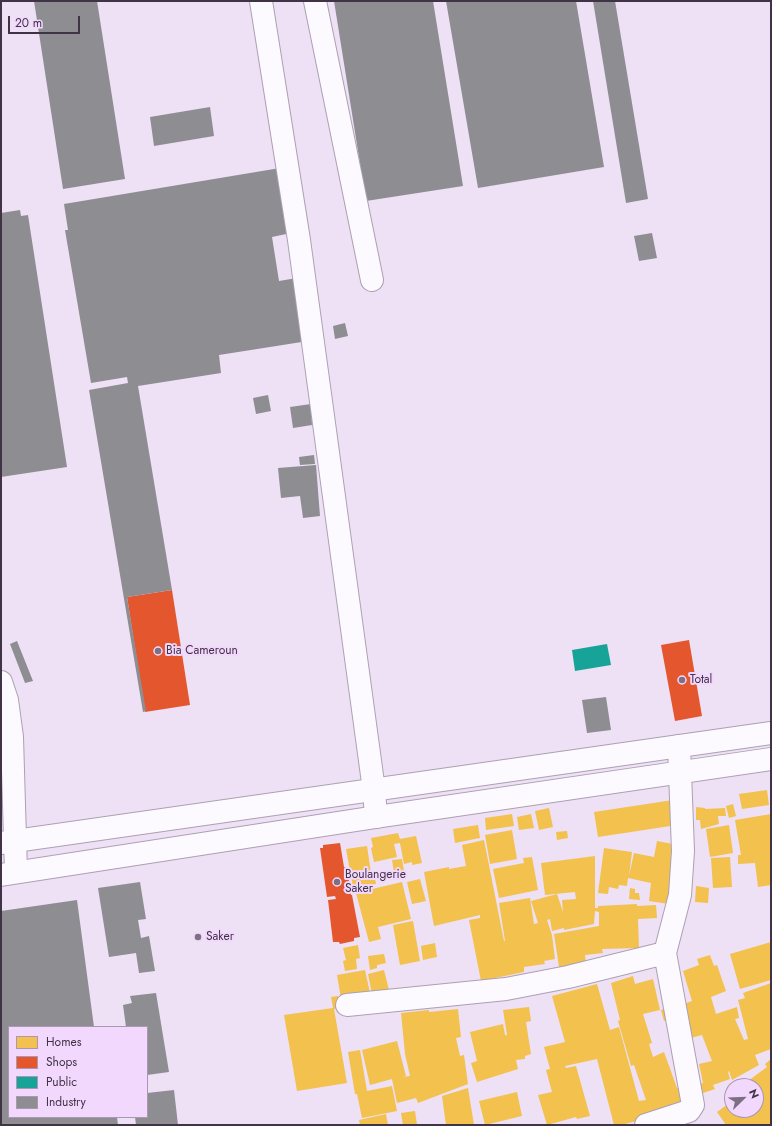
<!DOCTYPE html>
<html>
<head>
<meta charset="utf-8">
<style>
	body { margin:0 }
	#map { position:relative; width:772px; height:1126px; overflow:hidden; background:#eee0f5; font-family:Jost,sans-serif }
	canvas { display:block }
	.frame { position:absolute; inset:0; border:2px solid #403345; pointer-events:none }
	.legend { position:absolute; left:8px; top:1026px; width:140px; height:92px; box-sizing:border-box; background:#f2d8fd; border:1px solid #ab96b3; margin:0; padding:5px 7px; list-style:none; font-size:12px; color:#403345 }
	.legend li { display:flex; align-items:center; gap:8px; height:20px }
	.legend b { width:20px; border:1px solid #ab96b3 }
	.north { position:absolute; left:724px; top:1078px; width:40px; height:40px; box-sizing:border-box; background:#f2d8fd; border:1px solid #ab96b3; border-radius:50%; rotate:67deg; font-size:11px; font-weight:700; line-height:16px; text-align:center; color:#403345 }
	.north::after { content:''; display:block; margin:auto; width:14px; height:18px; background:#7d7083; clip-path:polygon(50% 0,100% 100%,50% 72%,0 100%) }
	.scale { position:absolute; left:8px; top:16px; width:72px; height:18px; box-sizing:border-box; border:2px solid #403345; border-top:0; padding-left:5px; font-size:12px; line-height:14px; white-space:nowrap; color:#403345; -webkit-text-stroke:3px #f2d8fd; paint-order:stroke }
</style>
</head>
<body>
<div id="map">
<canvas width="772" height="1126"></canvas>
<div class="frame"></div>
<ul class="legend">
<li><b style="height:11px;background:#f2c14e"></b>Homes</li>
<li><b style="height:11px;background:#e4572e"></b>Shops</li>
<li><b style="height:11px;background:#17a398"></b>Public</li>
<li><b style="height:11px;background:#8d8d92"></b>Industry</li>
</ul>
<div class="north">N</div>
<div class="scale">20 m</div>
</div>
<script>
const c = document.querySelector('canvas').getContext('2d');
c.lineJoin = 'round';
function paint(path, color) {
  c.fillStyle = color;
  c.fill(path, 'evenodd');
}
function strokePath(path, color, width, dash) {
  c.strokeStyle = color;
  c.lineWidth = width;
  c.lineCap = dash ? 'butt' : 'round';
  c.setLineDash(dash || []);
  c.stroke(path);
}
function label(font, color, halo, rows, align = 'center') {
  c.font = font + ' Jost,sans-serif';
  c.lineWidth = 4;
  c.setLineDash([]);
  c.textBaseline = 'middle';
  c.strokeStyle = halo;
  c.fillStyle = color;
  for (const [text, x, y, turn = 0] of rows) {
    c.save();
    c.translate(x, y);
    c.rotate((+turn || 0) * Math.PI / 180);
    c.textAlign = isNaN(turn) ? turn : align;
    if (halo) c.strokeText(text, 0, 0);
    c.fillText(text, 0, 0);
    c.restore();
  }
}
paint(new Path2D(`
	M767,790l2,15 -27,4 -3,-15z
	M673,800l4,25 -79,12 -4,-25z
	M733,804l3,12 -7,2 -3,-12z
	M696,807l9,1v1l20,-1 1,8h-8l1,8 -18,5 -1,-9h-4z
	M549,808l4,19 -14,3 -4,-19z
	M512,814l2,12 -28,4 -1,-12z
	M531,814l3,14 -15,2 -2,-13z
	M771,814v71l-13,2 -3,-24 -17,1v-9h3l-6,-35z
	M478,825l2,13 -25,5 -2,-14z
	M729,825l4,28 -23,4 -4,-28z
	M512,830l5,29 -27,5 -5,-29z
	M567,831l1,7 -11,2 -1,-8z
	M398,833l2,6 16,-3 6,27 -10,2v-3l-8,2 -4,-21 -6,1 3,13 -23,5 -3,-14 2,-1 -2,-9z
	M484,840l20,101h1l-6,-38 31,-5 4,26 4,-1 -7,-22 26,-7 6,18 -1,-12 14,-1 -1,-7 -30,3 -4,-32 54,-7v52h3v-2l39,-2v2l19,-1 1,13 -19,1 1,29 -37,1 1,4 -18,2 1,8 -27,4 -5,-33 45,-8v-14l-4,-1 -1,13 -30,6v-2l-12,3 -2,-12 -3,1 5,15 3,24 -11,2 1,3 -21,3v5l-43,9 -12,-61 11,-2v-3l-46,11 -10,-54 25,-5v2l17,-3 -4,-21z
	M657,841l21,4 -9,59 -20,-3 2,-18 -23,-5 -1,8 -8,-1 -1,4 -9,-2 -1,7 -10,-1 6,-45 28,4 -3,24 5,-23 20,4z
	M367,846l4,27 3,-1 2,12 -9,1 1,5 34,-8 9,37 -33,8 3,12 -12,3 -13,-49 3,-2 -5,1 -8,-43z
	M532,857l6,33 -39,8 -6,-29 31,-6 -1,-5z
	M730,857l2,30 -19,1 -2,-30z
	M402,859l2,12 -10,1 -2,-12z
	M420,879l6,22 -14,3 -5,-22z
	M696,886l13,2 -1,15 -13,-1z
	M630,888l5,1v4h4l1,7 -11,-1z
	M413,921l7,40 -20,4 -7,-40z
	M771,942v38l-31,9 -10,-35z
	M435,943l2,14 -14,3 -2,-14z
	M358,945l2,13 -4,1 1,10 -12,2 -2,-10 3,-1 -3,-12z
	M384,954l2,9 -9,2v3l-7,2 -2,-14z
	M710,955l4,11 3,-1 9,26 -15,6 5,17 21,-7 2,11 -4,1 9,21 4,-1 -10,-39 7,-2 -2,-5 28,-10v66l-16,6 4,10 -27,15 -3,-9 -1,1 2,7 -17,6 2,4 -12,4 -3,-9 3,-1 -4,-19 13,-3 -10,-26 -11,3 -3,-16 1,-1 -5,-17 8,-3 -9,-30 16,-6 -2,-6z
	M365,970l5,23 -29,6 -4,-24z
	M384,970l5,20 -17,4 -4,-20z
	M633,976l2,8 18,-5 7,31 -17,4 9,29 -3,1 4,13 11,-5 13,36 8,-3 5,18 -46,16 -23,6h-7l-17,-66 -32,7 1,2 10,-2 14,50 -13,3 -1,-2 -29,8 -9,-30 14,-3 -6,-22 4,-1 -6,-22 21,-5 -13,-46 45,-12 13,46 9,-3 20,74 7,-1 -12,-35 -3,1 -13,-45 2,-1 -9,-37z
	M338,996l2,12 -6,1 13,74 -50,8 -13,-76 49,-7 -2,-11z
	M529,1007l2,14 -5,1 5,32 -6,2v3l-9,1 2,9 -41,13 -6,-19 6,-2 -7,-29 33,-8 2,11h2l-4,-25z
	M667,1008l3,11 -6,2 -3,-11z
	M458,1009l3,28 -5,1 4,18 4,-1 4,29 -50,19 -2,-5 -19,5 -5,-24 -22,6 -8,-35 35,-9 9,35 -4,1 8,-1 -5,-22 -4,-41 28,-3v2z
	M360,1050l7,41 25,-5 5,25 -35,7 -5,-24h-2l-7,-42z
	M771,1059v66h-45l-9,-13 15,-11v9h24v-24h-4l-4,-5 19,-14 -2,-3z
	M468,1088l6,37h-28l-4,-29z
	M517,1092l5,24 -37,9 -6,-24z
	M415,1111l2,14h-14l-2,-12z
	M386,1114l2,11h-28l-1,-5z`), '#f2c14e');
paint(new Path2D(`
	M172,590l18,115 -45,7 -18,-115z
	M689,640l13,76 -27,5 -14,-76z
	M340,843l4,24h3l4,28h1l8,42 -6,1v3l-14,3 -1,-2h-6l-5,-42 8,-1 -1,-3 -8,1 -7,-49h3v-3z`), '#e4572e');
paint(new Path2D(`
	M607,644l4,21 -36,6 -3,-21z`), '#17a398');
paint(new Path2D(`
	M34,1h63l28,178 -62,10z
	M334,1h99l30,185 -97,15z
	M446,1h130l28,166 -126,21z
	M593,1h22l33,198 -22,4z
	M210,107l4,29 -60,10 -4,-29z
	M280,168l11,65 -19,4 7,44 18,-3 11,63 -89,14 2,18 -83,13 34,204 -45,7 19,114 -3,1 -54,-322 39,-7 -1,-6 -36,6 -26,-153h3l-4,-26z
	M20,210l1,6 7,-1 39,252 -66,10v-264z
	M652,233l5,25 -18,3 -5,-25z
	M345,323l3,13 -13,3 -2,-13z
	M268,395l3,16 -15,3 -3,-16z
	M311,404l1,21 -19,3 -3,-21z
	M314,455l1,9 -15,1 -1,-8z
	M316,465l4,51 -17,2 -3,-22 -19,2 -3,-30z
	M17,641l16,40 -8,2 -15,-39z
	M606,697l5,33 -24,3 -5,-33z
	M140,882l6,37 -8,1 3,18 8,-2 6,35 -16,2 -3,-20 -27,4 -11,-69z
	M77,900l17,127h-85v90h108l1,8h-117v-214z
	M156,993l13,79 -22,3v-48h-21l-3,-22 9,-2 -2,-7z
	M174,1090l4,35h-42l-1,-8h12v-24z`), '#8d8d92');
const minor = new Path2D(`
	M261,1l38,239 75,550 2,27
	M315,1l57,279
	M1,682l6,18 5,37 4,135
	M347,1005l159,-16 62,-12 97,-24
	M646,1125l43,-14 4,-6 -28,-152 15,-58 3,-44 -4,-105`);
const major = new Path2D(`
	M1,843l770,-110
	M1,875l375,-58 395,-58`);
strokePath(minor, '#aca0b2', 24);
strokePath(major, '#aca0b2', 24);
strokePath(minor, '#fcfafe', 22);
strokePath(major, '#fcfafe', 22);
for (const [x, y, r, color] of [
	[158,651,4,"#7d7083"],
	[682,680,4,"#7d7083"],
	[337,882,4,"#7d7083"],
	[198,937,4,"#7d7083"]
]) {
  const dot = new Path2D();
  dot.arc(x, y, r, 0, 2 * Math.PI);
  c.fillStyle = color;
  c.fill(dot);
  strokePath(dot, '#f2d8fd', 1.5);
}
label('12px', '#403345', '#f2d8fd', [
	["Bia Cameroun",166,651],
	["Total",690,680],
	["Boulangerie",345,875],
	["Saker",345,889],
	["Saker",206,937]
], 'left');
</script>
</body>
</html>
